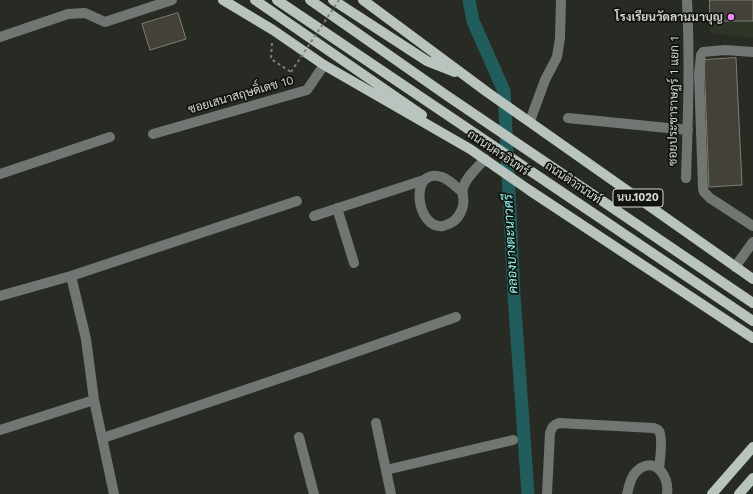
<!DOCTYPE html>
<html>
<head>
<meta charset="utf-8">
<style>
	body { margin:0 }
	canvas { display:block; background:#272b23 }
</style>
</head>
<body>
<canvas width="753" height="494"></canvas>
<script>
const c = document.querySelector('canvas').getContext('2d');
c.lineJoin = 'round';
function paint(path, color) {
  c.fillStyle = color;
  c.fill(path, 'evenodd');
}
function strokePath(path, color, width, dash) {
  c.strokeStyle = color;
  c.lineWidth = width;
  c.lineCap = dash ? 'butt' : 'round';
  c.setLineDash(dash || []);
  c.stroke(path);
}
function label(font, color, halo, rows, align = 'center') {
  c.font = font + ' "Work Sans",Sarabun,sans-serif';
  c.lineWidth = 3.5;
  c.setLineDash([]);
  c.textBaseline = 'middle';
  c.strokeStyle = halo;
  c.fillStyle = color;
  for (const [text, x, y, turn = 0] of rows) {
    c.save();
    c.translate(x, y);
    c.rotate((+turn || 0) * Math.PI / 180);
    c.textAlign = isNaN(turn) ? turn : align;
    if (halo) c.strokeText(text, 0, 0);
    c.fillText(text, 0, 0);
    c.restore();
  }
}
paint(new Path2D(`
	M709,0h44v38l-43,-5z`), '#2e3527');
strokePath(new Path2D(`
	M469,0l4,21 31,70 10,204 14,199`), '#215d5c', 13);
const building = new Path2D(`
	M710,0h43v21h-43z
	M178,13l8,26 -36,11 -8,-26z
	M736,58l6,127 -33,2 -5,-127z`);
paint(building, '#444138');
strokePath(building, '#817f74', 1);
strokePath(new Path2D(`
	M272,43l-1,16 20,13`), '#7c8078', 2, [3, 3]);
strokePath(new Path2D(`
	M0,37l68,-23 17,-1 20,9 67,-22
	M753,52l-28,-2 -22,2 -2,3 -2,19 4,114 1,4 6,6 43,28
	M568,118l120,12
	M530,121l15,-41 12,-23 3,-19 1,-38
	M153,134l154,-44 17,-25
	M0,174l110,-37
	M686,178c2,-59 4,-119 1,-178
	M462,192c-6,-5 -12,-12 -20,-15 -34,-11 -26,53 1,49 4,-1 7,-2 11,-5 6,-5 11,-15 9,-24 0,-4 -1,-5 0,-9 3,-11 15,-21 22,-29
	M337,208l17,55
	M314,216l110,-36
	M735,267l18,-25
	M71,276l15,63 8,61 20,94
	M0,296l71,-20 226,-75
	M376,423l15,71
	M0,430l94,-30
	M299,437l15,57
	M103,438l204,-69 149,-52
	M386,470l127,-30
	M547,494l3,-61c2,-6 3,-8 9,-10l95,5c2,1 4,1 5,3 4,6 1,30 0,38
	M627,494c2,-7 3,-15 8,-21 17,-19 35,1 32,21`), '#717673', 10);
strokePath(new Path2D(`
	M223,0l50,30 51,35 146,84 59,41 224,148
	M255,0l167,115
	M277,0l476,321
	M310,0l136,95 307,208
	M333,0l94,61 28,11
	M363,0l124,92 266,187
	M712,494l41,-47
	M739,494l14,-16`), '#b9c4be', 10);
strokePath(new Path2D(`
	M291,72l48,-72`), '#7c8078', 2, [3, 3]);
for (const [x, y, r, color] of [
	[731,17,4,"#f08bf5"]
]) {
  const dot = new Path2D();
  dot.arc(x, y, r, 0, 2 * Math.PI);
  c.fillStyle = color;
  c.fill(dot);
  strokePath(dot, '#11130f', 1.5);
}
for (const [x, y, w] of [
	[638,198,50]
]) {
  const box = new Path2D();
  box.roundRect(x - w / 2, y - 9, w, 18, 3);
  c.fillStyle = '#11130f';
  c.fill(box);
  strokePath(box, '#d3d6d0', 1);
}
label('bold 11px', '#d3d6d0', null, [
	["นบ.1020",638,198]
]);
label('bold 12px', '#d3d6d0', '#11130f', [
	["โรงเรียนวัดลานนาบุญ",723,17]
], 'right');
label('12px', '#d3d6d0', '#11130f', [
	["ซอยเสนาสฤษดิ์เดช 10",241,95,-16],
	["ซอยประชาราษฎร์ 1 แยก 1",674,101,-89],
	["ถนนนครอินทร์",498,153,34],
	["ถนนติวานนท์",573,183,34]
]);
label('italic 13px', '#92f2f0', '#11130f', [
	["คลองบางตะนาวศรี",511,244,-93]
]);
</script>
</body>
</html>
